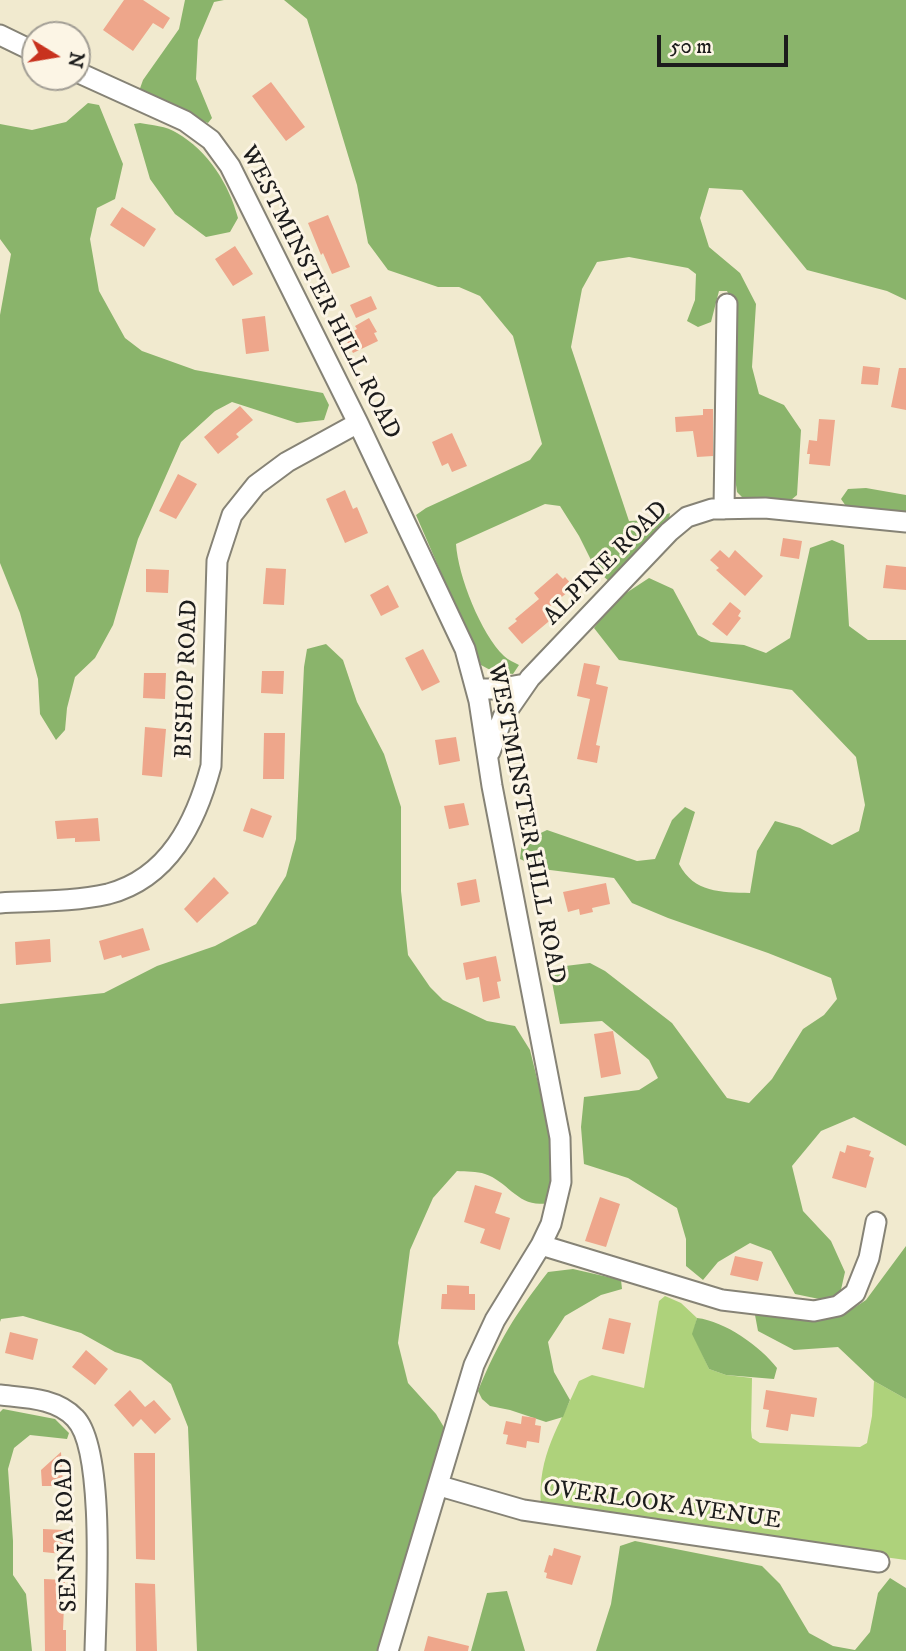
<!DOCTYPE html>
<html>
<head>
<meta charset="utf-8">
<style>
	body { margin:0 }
	#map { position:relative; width:906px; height:1651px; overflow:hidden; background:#f1eacf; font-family:"IM FELL DW Pica",serif }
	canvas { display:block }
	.north { position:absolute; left:21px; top:21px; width:70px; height:70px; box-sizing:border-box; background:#fcf5e5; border:2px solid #a29e95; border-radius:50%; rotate:101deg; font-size:19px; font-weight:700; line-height:28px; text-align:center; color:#1c1c1c }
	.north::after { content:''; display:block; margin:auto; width:24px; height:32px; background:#c8321e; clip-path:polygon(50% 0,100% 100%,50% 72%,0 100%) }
	.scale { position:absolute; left:657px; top:35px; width:131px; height:32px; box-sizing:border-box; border:4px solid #1c1c1c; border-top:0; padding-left:9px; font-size:21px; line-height:24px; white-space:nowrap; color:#1c1c1c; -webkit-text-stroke:5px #fcf5e5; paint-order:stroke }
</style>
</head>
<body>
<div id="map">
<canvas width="906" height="1651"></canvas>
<div class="north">N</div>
<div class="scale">50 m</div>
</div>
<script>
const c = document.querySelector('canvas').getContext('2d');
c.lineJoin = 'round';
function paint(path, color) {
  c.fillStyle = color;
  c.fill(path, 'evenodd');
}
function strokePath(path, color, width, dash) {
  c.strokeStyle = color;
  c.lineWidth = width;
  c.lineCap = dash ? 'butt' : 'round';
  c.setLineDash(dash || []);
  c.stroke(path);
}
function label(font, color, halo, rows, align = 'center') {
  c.font = font + ' "IM FELL DW Pica",serif';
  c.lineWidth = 6;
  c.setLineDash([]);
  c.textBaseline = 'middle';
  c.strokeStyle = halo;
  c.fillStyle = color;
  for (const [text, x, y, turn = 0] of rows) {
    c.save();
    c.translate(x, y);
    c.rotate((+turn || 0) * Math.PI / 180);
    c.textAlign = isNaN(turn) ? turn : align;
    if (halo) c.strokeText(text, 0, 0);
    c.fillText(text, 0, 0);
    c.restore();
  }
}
paint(new Path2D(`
	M665,1296l16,7 16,15 -4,16 16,35 17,6 26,3 -1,52 1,8 8,5 100,4 7,-4 5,-27 2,-35 32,18v161l-146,-20 -219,-34c-4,-51 19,-81 38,-125l13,-6 52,13 15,-87z`), '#aed27b');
paint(new Path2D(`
	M185,0h39l-10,2 -16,38 -2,39 16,39 -4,5 -70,-29 5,-14 36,-51z
	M284,0h622v300l-19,-9 -80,-21 -65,-80 -33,-2 -9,30 9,29 31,26 16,31 -4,63 7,27 25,11 17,25 -4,65 -6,5 -47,-1 -7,-7 -3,-21 -1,-168 -6,-12h-8l-8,31 -13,5 -11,-6 8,-21 1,-26 -8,-6 -59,-11 -32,5 -15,27 -11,58 58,174 21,-1 20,-7 -2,13 -58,56 -14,-12 -17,-34 -19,-30 -15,-2 -89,40c2,32 25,90 48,112 4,4 10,6 15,9l-6,9 -21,-3 -11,-6 -65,-150 10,-7 104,-48 12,-16 -29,-108 -33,-40 -21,-9h-21l-50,-17 -20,-27 -11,-58 -50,-166z
	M88,103l11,2 24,59 -8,35 -18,9 -7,31 9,52 26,47 17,13 53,19 128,23 6,12 -5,15 -27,3 -65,-21 -17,9 -34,31 -43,97 -25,86 -18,33 -20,19 -8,31 -2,22 -9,10 -16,-26 -2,-35 -18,-66 -20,-50v-248l11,-61 -11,-15v-115l32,6 34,-8z
	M140,123c11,2 27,3 37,10 31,18 52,51 61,85l-8,14 -24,5 -31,-23 -25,-35 -16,-55z
	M866,488l40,7v20l-58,-6 -7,-10 7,-10z
	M832,540l12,5 5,81 19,14h38v506l-52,-29 -33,14 -29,35 11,45 28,30 14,31 -5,22 -16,6 -29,-6 -24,-43 -21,-8 -32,19 -15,18 -17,-14v-27l-9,-31 -49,-30 -44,-14 -3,-37 3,-30 55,-7 19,-12 -9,-18 -47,-39 -42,3 -8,-42 5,-15 33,-4 15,8 67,52 55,75 22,5 23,-24 31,-50 21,-14 13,-16 -6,-21 -63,-25 -100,-35 -36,-15 -18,-25 -72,-9 -22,-10 2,-17 25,-12 90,31 18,-2 17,-39 13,-13 10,5 -16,52c15,29 42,28 71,29l7,-42 18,-30 25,7 32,17 27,-14 6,-26 -9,-48 -64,-67 -173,-30 -25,-32 20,-27 35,-23 24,11 25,46 13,7 33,3 22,8 24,-15 20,-90z
	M326,644l17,16 14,42 27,52 17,53v84l7,64 22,32 13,13 44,21 28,5 15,24 21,85 3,39 -6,29c-29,6 -39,-21 -63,-29 -8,-3 -19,-2 -28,-3l-24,27 -23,52 -12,93 10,40 28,31 9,15 -67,222h-181l-9,-224 -17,-43 -30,-24 -26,-8 -34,-19 -58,-17 -22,3 -1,3v-318l104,-11 53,-27 58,-20 41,-22 30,-48 10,-37 8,-172 3,-18z
	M906,1246v153l-32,-18 -36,-34 -44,3 -36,-19 -3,-16h88l23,-15z
	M573,1269l48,11 1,9 -21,6 -36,21 -17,26 6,30 16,28 -7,17 -17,5 -36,-12 -20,-4 -8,-7 -4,-8c20,-49 38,-78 70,-119z
	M697,1318c28,3 64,29 80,50l-3,11 -48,-4 -17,-6 -17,-35z
	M3,1409l52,10 14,14 -2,6 -37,-4 -16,13 -6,21 5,72v34l13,19 6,57h-32v-239z
	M635,1541l127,25 18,18 29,49 24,13 22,4 15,-18 8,-39 12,-15 16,10v63h-310l15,-47 9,-58z
	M507,1591l18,60h-54l16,-58z`), '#8ab46b');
paint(new Path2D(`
	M124,0h19l27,18 -7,11 -10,-6 -20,28 -30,-21z
	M271,82l34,45 -19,14 -34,-45z
	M122,207l34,22 -12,18 -34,-22z
	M328,215l22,52 -18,7 -9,-21 -2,2 -13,-32z
	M235,246l18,28 -20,12 -18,-27z
	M371,296l6,13 -21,9 -6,-13z
	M265,316l4,35 -23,3 -4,-35z
	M369,318l8,14 -3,1 4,8 -25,12 -9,-17 13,-7 -2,-3z
	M863,366l17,2 -2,17 -17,-1z
	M899,368h7v42l-15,-3z
	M240,406l13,14 -17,14 3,3 -21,17 -14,-17z
	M703,409h10v47l-16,1 -4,-26 -17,1 -1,-15 28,-2z
	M819,419l16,1 -5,46 -21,-2 1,-10h-3l2,-14 8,1z
	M452,433l15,33 -15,6 -4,-9 -6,3 -10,-24z
	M178,474l19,10 -21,35 -17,-8z
	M345,490l8,19 4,-2 11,26 -23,10 -19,-44z
	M783,538l19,3 -3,18 -19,-3z
	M720,550l9,8 6,-8 28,26 -18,20 -29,-26 3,-2 -9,-8z
	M886,565l20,2v23l-23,-2z
	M266,568l20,1 -2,36 -21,-1z
	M146,569l23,1 -1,23 -22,-1z
	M557,573l6,6 2,-2 9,10 -27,22 7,8 -32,27 -14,-16 9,-7 -2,-2 24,-20 -5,-6z
	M388,585l11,22 -18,9 -11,-21z
	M730,602l11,9 -3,5 3,2 -14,18 -15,-12z
	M423,649l17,33 -18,9 -17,-33z
	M584,663l16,3 -4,18 12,3 -12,58 4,1 -3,17 -20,-4 13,-60 -13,-3z
	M262,671h22l-1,23 -22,-1z
	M144,673h22l-1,26 -22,-1z
	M145,727l21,2 -4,48 -20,-2z
	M264,733h21l-1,46h-21z
	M456,737l4,24 -21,4 -4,-25z
	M464,803l5,22 -20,4 -5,-23z
	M251,808l21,8 -9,22 -20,-7z
	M98,818l2,23 -25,1v-4l-18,1 -2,-18z
	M214,877l15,16 -32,30 -13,-14z
	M476,879l4,23 -19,4 -4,-23z
	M606,883l4,21 -18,4 1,4 -13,3 -1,-6 -11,3 -5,-20z
	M143,928l7,22 -28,8 -1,-3 -17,5 -5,-19z
	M50,939l1,23 -35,3 -1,-23z
	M496,956l5,25 -4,1 3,16 -17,4 -4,-25 -13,3 -3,-17z
	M613,1031l8,43 -20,4 -7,-44z
	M847,1145l24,6 -2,5 5,2 -8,30 -34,-10 8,-27 5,2z
	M475,1185l27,8 -7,20 15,5 -10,32 -20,-7 5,-14 -21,-7z
	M600,1197l20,7 -14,43 -21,-6z
	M735,1256l28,6 -5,19 -28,-6z
	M447,1285l22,1v8h6v16l-34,-1 1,-15h5z
	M609,1318l22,5 -7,31 -22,-5z
	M10,1332l28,7 -5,21 -28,-7z
	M86,1350l22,19 -13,16 -23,-18z
	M130,1390l15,17 9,-7 17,19 -16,15 -14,-15 -8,8 -19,-22z
	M766,1390l51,8 -3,19 -23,-3 -3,17 -22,-4 3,-17 -6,-1z
	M522,1416l14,2 -1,7 6,1 -2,17 -12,-2 -1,7 -20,-4 2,-9 -5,-1 3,-13 15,3z
	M61,1452l2,34h-21l-1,-16z
	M134,1453h21v107l-19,-1z
	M43,1529l21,1 -2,24 -19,-2z
	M554,1548l27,8 -9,29 -26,-7 1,-5 -3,-1 5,-17 3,1z
	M44,1579l21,1 -2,50h3v21h-21z
	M135,1583l20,1 2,67h-21z
	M428,1636l41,10 -1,5h-44z`), '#eea68b');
const minor = new Path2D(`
	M0,35l35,17
	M77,72l108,49 26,19 19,26 128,257 107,226 14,52 13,85 68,352 1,44 -10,42 -10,21 -46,75 -21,45 -86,286
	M724,509l3,-205
	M476,689h21l28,-5
	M490,752l13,-35 27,-39 139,-146 18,-15 25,-8 53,-1 141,14
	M0,903c35,-2 73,-1 108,-9 61,-16 88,-72 103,-128l6,-205 15,-46 24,-30 31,-23 71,-39
	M541,1245l181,55 92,11 24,-5 17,-13 14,-35 7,-36
	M0,1395c26,3 56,3 75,23 31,31 21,186 20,233
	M440,1486l83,24 356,52`);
strokePath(minor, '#868376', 23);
strokePath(minor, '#fff', 19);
label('24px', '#1c1c1c', '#fcf5e5', [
	["WESTMINSTER HILL ROAD",319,293,63],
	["ALPINE ROAD",607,564,-45],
	["BISHOP ROAD",188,679,-88],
	["WESTMINSTER HILL ROAD",525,824,79],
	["OVERLOOK AVENUE",662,1506,8],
	["SENNA ROAD",68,1535,-92]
]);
</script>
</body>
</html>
